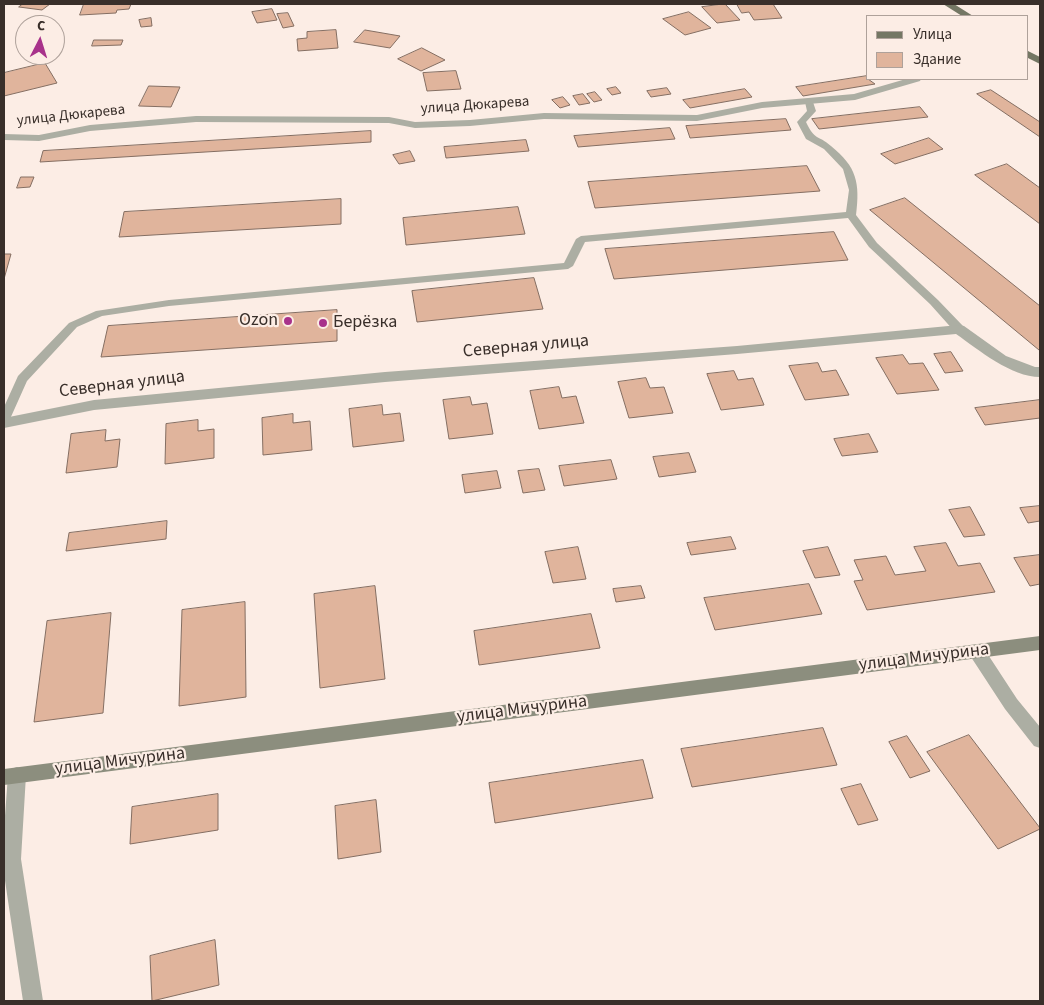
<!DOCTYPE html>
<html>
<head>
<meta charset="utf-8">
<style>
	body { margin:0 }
	#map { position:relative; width:1044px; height:1005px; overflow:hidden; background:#fcede5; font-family:"Source Sans 3",sans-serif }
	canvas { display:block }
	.frame { position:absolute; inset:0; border:5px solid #392f2a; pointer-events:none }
	.legend { position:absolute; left:866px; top:15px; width:162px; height:65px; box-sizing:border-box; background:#fcede5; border:1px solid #aea19a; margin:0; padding:6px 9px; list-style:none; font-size:15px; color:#392f2a }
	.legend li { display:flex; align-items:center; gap:10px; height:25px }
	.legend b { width:25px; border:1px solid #aea19a }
	.north { position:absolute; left:15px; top:15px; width:50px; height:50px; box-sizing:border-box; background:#fcede5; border:1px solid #aea19a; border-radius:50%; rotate:5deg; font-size:14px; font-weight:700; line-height:20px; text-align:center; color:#392f2a }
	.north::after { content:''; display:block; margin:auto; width:18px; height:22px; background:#a8328b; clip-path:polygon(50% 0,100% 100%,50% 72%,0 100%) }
</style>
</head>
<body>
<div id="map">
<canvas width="1044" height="1005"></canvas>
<div class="frame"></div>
<ul class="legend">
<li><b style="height:6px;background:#747764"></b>Улица</li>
<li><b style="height:14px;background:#e0b49c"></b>Здание</li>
</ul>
<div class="north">С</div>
</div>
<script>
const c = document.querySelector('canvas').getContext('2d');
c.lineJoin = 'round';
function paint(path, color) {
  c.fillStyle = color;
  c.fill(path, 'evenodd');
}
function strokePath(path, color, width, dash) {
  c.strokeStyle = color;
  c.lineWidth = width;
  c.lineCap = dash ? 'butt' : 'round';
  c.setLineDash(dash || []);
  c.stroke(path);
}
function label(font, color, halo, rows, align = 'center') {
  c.font = font + ' "Source Sans 3",sans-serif';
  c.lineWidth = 4.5;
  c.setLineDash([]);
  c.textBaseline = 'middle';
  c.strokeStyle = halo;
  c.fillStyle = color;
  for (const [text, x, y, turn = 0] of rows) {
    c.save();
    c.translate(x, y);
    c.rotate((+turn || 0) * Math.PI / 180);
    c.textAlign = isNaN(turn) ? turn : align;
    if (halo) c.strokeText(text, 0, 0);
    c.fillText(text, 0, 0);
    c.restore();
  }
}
const building = new Path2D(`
	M23,4h27l-8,6 -23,-3z
	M84,4h47l-2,5 -12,1 -1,3 -36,2z
	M725,4l15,16 -23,3 -15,-16z
	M737,4h36l9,14 -28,2 -5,-8 -7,1z
	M272,9l5,11 -20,3 -5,-11z
	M689,12l22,16 -26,7 -22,-16z
	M288,13l6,13 -11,2 -6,-14z
	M151,18l1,8 -11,1 -2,-7z
	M336,30l2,18 -40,3 -1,-12 10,-1v-6z
	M365,30l35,6 -10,12 -36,-6z
	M94,40h29l-2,5 -29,1z
	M422,48l23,12 -24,11 -23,-12z
	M45,63l12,20 -53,13v-23z
	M456,71l5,18 -34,2 -4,-18z
	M867,76l1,3 7,5 -72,12 -7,-9z
	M149,86l31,1 -9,20 -32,-1z
	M616,87l5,6 -9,2 -5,-6z
	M667,88l4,6 -20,3 -4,-6z
	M745,89l7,8 -62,11 -7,-8z
	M991,90l49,32v15l-63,-43z
	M595,92l7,8 -8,2 -7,-8z
	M583,94l7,9 -11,2 -6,-9z
	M563,97l7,8 -10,3 -8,-8z
	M920,107l8,10 -109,12 -7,-10z
	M786,119l5,11 -101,8 -4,-12z
	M670,128l5,11 -97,8 -4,-11z
	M371,131v11l-331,20 3,-11z
	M929,138l14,11 -48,15 -14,-10z
	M526,140l3,11 -83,7 -2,-11z
	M410,151l5,10 -16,3 -6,-9z
	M1007,164l33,24v36l-65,-49z
	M807,166l13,25 -225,17 -7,-26z
	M21,177h13l-4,10 -13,1z
	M905,198l135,108v43l-1,1 -169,-140z
	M341,199v25l-222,13 5,-25z
	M518,207l7,27 -119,11 -3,-27z
	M834,232l14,28 -234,19 -9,-30z
	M4,254h7l-7,25z
	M534,278l9,31 -126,13 -5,-31z
	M337,310v31l-236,16 7,-31z
	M951,352l12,19 -18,2 -11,-19z
	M903,355l6,9 14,-1 16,27 -42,4 -21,-36z
	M818,363l4,9 14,-2 13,25 -44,5 -16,-34z
	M734,371l4,9 15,-2 11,27 -43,5 -14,-36z
	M646,378l4,10 14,-1 9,26 -44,5 -11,-36z
	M559,387l3,11 14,-2 8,27 -45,6 -9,-38z
	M470,397l2,8 15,-2 6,31 -44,5 -6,-39z
	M1040,400v18l-55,7 -10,-17z
	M382,405l1,10 17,-2 4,28 -51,6 -4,-38z
	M293,414v9l17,-2 2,29 -49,5 -1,-37z
	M198,420v11l16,-2v29l-49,6 1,-40z
	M106,430l-1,11 15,-2 -3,28 -51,6 5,-39z
	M869,434l9,18 -36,4 -8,-17z
	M689,453l7,19 -37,5 -6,-20z
	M611,460l6,19 -53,7 -5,-20z
	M539,469l6,21 -22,3 -5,-22z
	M497,471l4,17 -36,5 -3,-18z
	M1040,506v15l-12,2 -8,-15z
	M970,507l15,28 -21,2 -15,-27z
	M167,521l-1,18 -100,12 3,-18z
	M731,537l5,12 -45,6 -4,-12z
	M946,543l12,23 22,-3 15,29 -128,18 -13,-29 9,-1 -9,-20 32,-4 9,19 31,-4 -12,-24z
	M578,547l8,32 -33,4 -8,-31z
	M828,547l12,28 -25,3 -12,-27z
	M1040,555v29l-10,2 -16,-28z
	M809,584l13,30 -107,16 -11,-32z
	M375,586l10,93 -65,9 -6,-94z
	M641,586l4,12 -29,4 -3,-13z
	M245,602l1,95 -67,9 3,-96z
	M111,613l-8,100 -69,9 13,-101z
	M591,614l9,34 -121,17 -5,-34z
	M823,728l14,37 -145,22 -11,-38z
	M969,735l71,93v1l-42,20 -71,-97z
	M907,736l23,35 -20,7 -21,-36z
	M643,760l10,38 -158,25 -6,-40z
	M861,784l17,36 -20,5 -17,-36z
	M218,794v36l-88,14 2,-37z
	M376,800l5,52 -43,7 -3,-53z
	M215,940l4,45 -67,16 -2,-45z`);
paint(building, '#e0b49c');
strokePath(building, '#846e62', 1);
paint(new Path2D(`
	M809,99l4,3 3,9 -10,11c9,19 11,12 25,24 26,21 29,37 25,69l21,28 61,57 25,26 1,3 -1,3h-8l-25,-28 -61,-57 -21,-29 -263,24 -12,24 -5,3 -399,37 -67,10 -25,11 -12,13 -38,41 -17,38 -6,4v-16l14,-31 51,-53 27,-12 73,-11 395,-37 12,-24 5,-3 265,-24 3,-22 -6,-21 -19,-20 -18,-10 -9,-17 10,-11 -2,-9z`), '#acaea3');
paint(new Path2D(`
	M906,79h15l-1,2 -65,19 -93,8 -65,13 -153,-2 -74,7 -55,2 -26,-5 -193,-1 -106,9 -51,10 -35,-1v-6l35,1 51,-10 106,-9 193,1 26,5 55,-2 74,-7 153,2 65,-13 92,-8z
	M959,325l5,1 42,30 29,11h5v10c-29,0 -61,-27 -84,-43l-219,20 -352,28 -291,28 -90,18v-10l90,-18 291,-28 352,-26z
	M977,645l6,2 34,52 23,28v21l-6,-2 -29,-37 -34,-52 -2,-5 2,-5z
	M17,767l6,2 3,6 -5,84 22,142h-20l-19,-127v-45l4,-54 3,-6z`), '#acaea3');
paint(new Path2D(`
	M1040,636v14l-1036,135v-16z`), '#8c8e7e');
paint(new Path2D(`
	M943,4h11l19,12h-11z
	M1028,51l12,6v7l-12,-6z`), '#747764');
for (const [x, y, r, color] of [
	[288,321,5,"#a8328b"],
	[323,323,5,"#a8328b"]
]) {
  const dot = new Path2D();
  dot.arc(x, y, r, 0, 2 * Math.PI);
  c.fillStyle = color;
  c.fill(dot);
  strokePath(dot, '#fcede5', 2);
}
label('15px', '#392f2a', '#fcede5', [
	["улица Дюкарева",475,106,-4],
	["улица Дюкарева",71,116,-6]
]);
label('18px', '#392f2a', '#fcede5', [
	["Ozon",278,321],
	["Берёзка",333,323,"left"]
], 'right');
label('18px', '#392f2a', '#fcede5', [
	["Северная улица",526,347,-5],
	["Северная улица",122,385,-7],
	["улица Мичурина",924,658,-7],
	["улица Мичурина",522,710,-7],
	["улица Мичурина",120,762,-7]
]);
</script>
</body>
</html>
